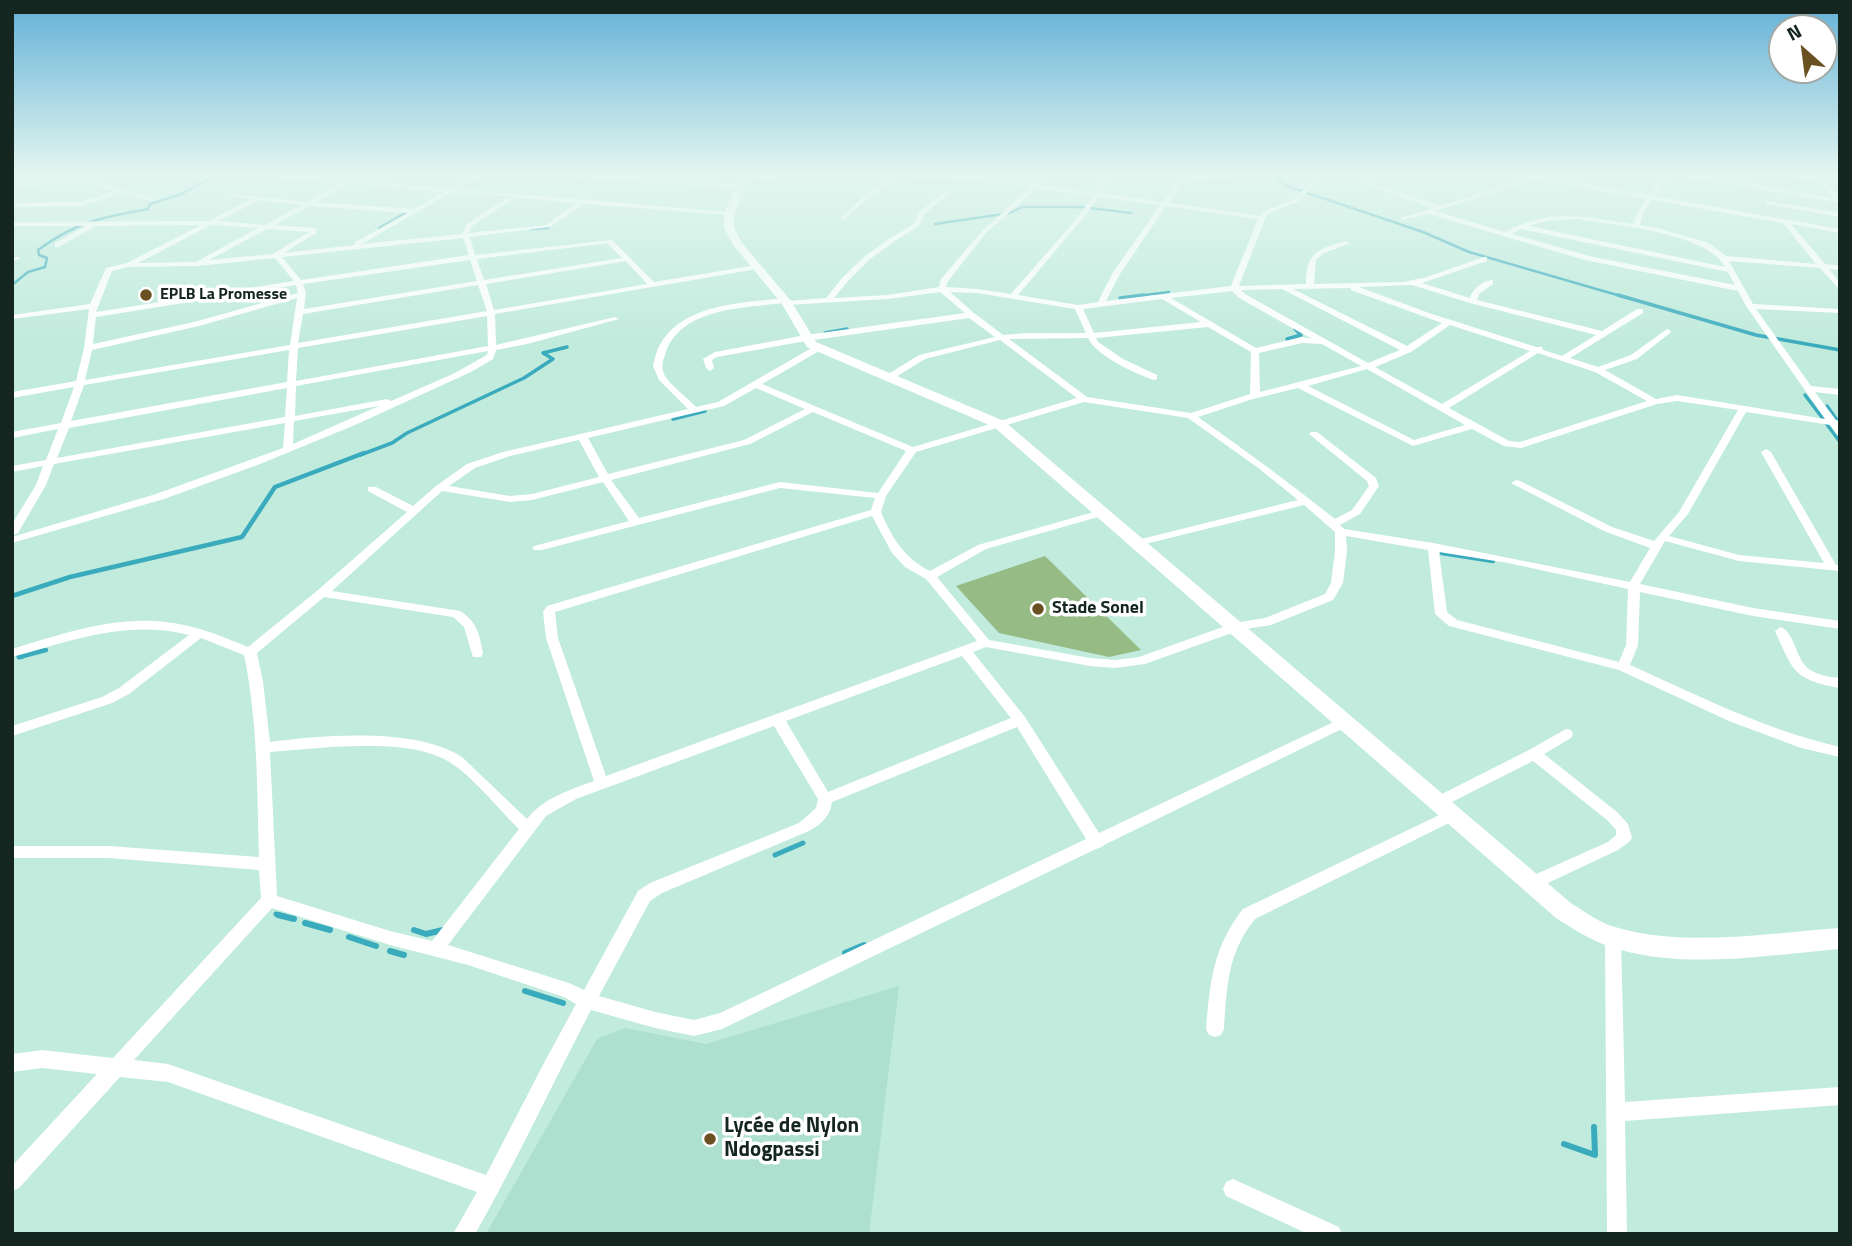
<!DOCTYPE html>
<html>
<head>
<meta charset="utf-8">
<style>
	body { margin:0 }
	#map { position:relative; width:1852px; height:1246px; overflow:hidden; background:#c1ebdd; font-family:"Titillium Web",sans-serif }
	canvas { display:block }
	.frame { position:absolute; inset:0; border:14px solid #152520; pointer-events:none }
	.north { position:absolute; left:1768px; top:14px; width:70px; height:70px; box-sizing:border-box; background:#fff; border:2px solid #a1a8a6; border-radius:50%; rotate:332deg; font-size:19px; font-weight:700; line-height:28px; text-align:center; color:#152520 }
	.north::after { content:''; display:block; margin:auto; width:24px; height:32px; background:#6b5022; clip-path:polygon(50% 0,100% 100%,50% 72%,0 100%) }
</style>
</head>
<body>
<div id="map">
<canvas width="1852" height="1246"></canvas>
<div class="frame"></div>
<div class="north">N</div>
</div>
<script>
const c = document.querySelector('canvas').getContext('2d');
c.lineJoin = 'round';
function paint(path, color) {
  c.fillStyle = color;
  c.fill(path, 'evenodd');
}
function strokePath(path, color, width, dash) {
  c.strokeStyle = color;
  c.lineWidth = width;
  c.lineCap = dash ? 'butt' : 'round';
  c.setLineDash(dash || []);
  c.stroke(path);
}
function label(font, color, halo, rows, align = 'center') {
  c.font = font + ' "Titillium Web",sans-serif';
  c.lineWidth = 7;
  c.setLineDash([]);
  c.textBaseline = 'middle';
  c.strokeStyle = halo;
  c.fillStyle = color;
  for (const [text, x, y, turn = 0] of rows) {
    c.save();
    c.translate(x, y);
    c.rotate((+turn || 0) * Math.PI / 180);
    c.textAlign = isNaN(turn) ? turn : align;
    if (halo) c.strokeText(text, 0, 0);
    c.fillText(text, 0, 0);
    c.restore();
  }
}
paint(new Path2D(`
	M899,986l-30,248h-383l111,-195 28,-11 81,16z`), '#ade0cf');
paint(new Path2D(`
	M1045,556l96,94 -32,7 -110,-24 -43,-47z`), '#97bb84');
strokePath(new Path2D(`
	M1274,172l6,10 10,5 133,45 46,20 155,45
	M935,224l75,-11 12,-6h60l49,6
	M379,228l26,-15
	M531,229l17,-1
	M12,285l16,-13 17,-5 2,-9 -8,-3 -1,-5c38,-28 64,-33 110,-41l2,-5 29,-9 29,-15
	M1130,297l39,-5`), '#39abbd', 2.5);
strokePath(new Path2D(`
	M1618,295l138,40 84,15
	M1120,298l24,-3
	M825,333l22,-4
	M1287,339l14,-4 -6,-6
	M1805,395l19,25
	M1827,406l12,17
	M673,419l32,-8
	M1826,423l14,19
	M360,455l32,-12 15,-10 117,-55 29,-19 -10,-6 24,-6`), '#39abbd', 3.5);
strokePath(new Path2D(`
	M1442,553l51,8
	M12,596l58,-19 172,-40 33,-50 89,-34
	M19,657l27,-7`), '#39abbd', 4.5);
strokePath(new Path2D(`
	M19,657l4,-1
	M775,855l28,-12
	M276,914l8,2`), '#39abbd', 5);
strokePath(new Path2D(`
	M278,915l16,4
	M305,923l25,7
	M414,930l12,4 17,-4
	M349,937l27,9
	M390,951l14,4
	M845,953l19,-8
	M525,991l38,12
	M1564,1144l31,11 -1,-28`), '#39abbd', 6);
paint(new Path2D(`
	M108,172h11l-29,8 65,19 -3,2 -30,-8 -40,13 -70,1v-4l69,-1 34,-11 -33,-9 -70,5v-4l70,-5z
	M229,172h24l95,8 15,-8h7l-14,9 94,8 29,-17h7l-28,17 271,23 3,2 -1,1 -147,-11 -34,23 -80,10 5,18 137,-15 42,42 103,-17 4,2 -4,2 -262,45 1,31 119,-28 4,2 -92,25 -31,6 -3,9 -22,13 -116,53 -95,39 -96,35 -152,44v-6l144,-43 127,-46 2,-25 -231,41 -8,21 -28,48 -6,3v-12l24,-39 7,-19 -31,6v-6l34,-6 12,-31 -46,9v-6l49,-9 13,-36 -62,11v-6l64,-11 8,-33 5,-39 -77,10v-4l78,-11 16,-36 21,-5 74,-38 -105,1 -38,21h-3v-4l31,-17h-74v-4l197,-1 43,-22 -21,-3v-2l76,8 35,-19zM350,184l94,8 -30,17 -98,-7zM452,192l56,5 -41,27 -5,10 -100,10zM515,198l61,5 -30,22 -77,8 3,-7zM260,200l41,5 -36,20 -47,-4zM309,206h1l98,7 -53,29v3l-71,8 32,-20 1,-3 -3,-2 -40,-3zM211,225l47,3 -62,34 -58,1zM267,229l42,3 -36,22 -64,6zM463,238l6,17 -168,25 -19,-23zM607,243l15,15 -138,22 -7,-21zM275,258l19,23 -198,31 16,-41 15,-4 70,-1zM470,260l7,21 -173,28 2,-16 -3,-9zM626,261l21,23 -153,26 -8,-26zM296,285l2,8 -104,29 -101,22 3,-27zM478,285l9,26 -189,32 5,-29zM297,298l-7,47 -205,35 7,-30 107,-24zM487,316l1,30 -192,35 2,-33zM289,350l-2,32 -216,39 13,-36zM488,351l-1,4 -34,19 -62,27 -4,-2 -92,17 1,-30zM287,388l-2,29 -228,41 12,-30zM379,406l-86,38 1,-23z
	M544,172h26l168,13 3,2 -3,2 -191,-15z
	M870,172l96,2 68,10 6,-12h6l-6,13 55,7 15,-20h6l-15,21 62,9 14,-20 21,-7 61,-3 2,3 -60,3 -20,6 -12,19 91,13 2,-4 31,-12 30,-28h6l-32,30 -30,12 -28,72 67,-2c0,-32 12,-35 40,-43l4,2 -2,1 -24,9 -8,7 -2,24 89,-2 24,-5 57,-20h3v4l-65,22 48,15c2,-9 14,-18 23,-18v4l-14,10 -2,6 125,31 35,-22h6v4l-73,45 28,9 33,-12 36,-26 4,2 -1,2 -33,26 -32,11 51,29 21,-4 148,24 -79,-113 -8,-15 -153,-31 -157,-46 -27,6v-2l32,-10 -76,-27 5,-1 78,26 91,-28 -27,-6h13l132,23 15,-23h18l152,26 -19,-18 -42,-8h15l31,5 21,19v7l-170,-30 -16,23 186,33v4l-49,-9 34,40 15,2v4l-11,-1 11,14v7l-20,-22 -91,-7 24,43 87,5v4l-84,-4 55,77 29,3v6l-25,-3 21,28 4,1v15l-3,-1 -7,-10 -84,-13 -58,102 -19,22 70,19 85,8 -63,-111 5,-3 5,3 65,113h4v6l-101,-10 -74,-20 -25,43 113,24 87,13v8l-87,-13 -113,-24 -2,53 -8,20c69,31 136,65 210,82v10l-39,-9 -72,-27 -110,-51 -170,-44 -14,-12 -7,-64 -82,-14 1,15 -4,32 -10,17 -62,25 -31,5 -95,34 -30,4 -25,-2 -104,-19 -13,5 52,65 74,116 243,-115h10l2,3 -2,3 -248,121 -2,2 -6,2 -374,180 -28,7 -39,-8 -64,-18c-39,74 -74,151 -116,224h-22l24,-42 -309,-110 -48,-5 -101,111 -7,3v-25l85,-92 -55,-6 -30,4v-18l30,-4 71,8 148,-160 -2,-28 -150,-12h-97v-12h97l150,11c-2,-68 -1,-135 -15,-202l-43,-17 -72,56 -17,9 -100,33v-10l90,-29 17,-9 70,-53c-61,-16 -119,6 -177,22v-8c50,-15 101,-33 154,-27 28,3 56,14 82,25l70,-57 89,-78 -39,-21v-4h8l37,19 23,-20 31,-22 36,-12 185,-43 -29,-29 -6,-14c2,-7 3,-15 7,-21 23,-42 83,-42 125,-47l4,3 37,-3 17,-21 22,-21 25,-18 24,-14 5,-12 29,-22 3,2 -1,1 -26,21 -5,12 -24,15 -25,18 -22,22 -14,17 54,-3 51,-8 2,-8 41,-48 49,-44 -65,-9 -66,-2 -34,24 -22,20 -2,-1v-2l20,-19 30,-22 -56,-1 -91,2 -3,-2 3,-2zM1537,179l109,20 -9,14 -4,11c-47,-7 -83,-16 -128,8l-70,-21zM1037,188l56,8 -14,20 -68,78 -34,-5 -31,-2 2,-6 38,-48zM1099,197l61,8 -48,69 -14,28 -20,3 -60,-10 65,-77zM1652,200l131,23 33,41 -90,-8 -17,-13 -48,-14 -21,-4 3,-12zM1166,206l92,13 -27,67 -125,15 14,-27zM1576,219c36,6 131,13 149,48l-196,-41 20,-6zM1521,229l207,43 7,13 -146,-29 -77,-22zM1412,285l58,18 126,32 -34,21 -19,-6 -1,-3h-6l-107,-34 -70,-26zM1350,288l1,2 91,33 -35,23 -114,-57zM1241,290l41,-1 118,61 -32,13 -123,-69zM1232,291l7,7 73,41 -10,-2 -46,11 -85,-50zM940,292l25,21 -159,22 -91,17 -12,7 3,9 4,3 4,-3 -2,-8 5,-3 89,-16 163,-23 26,19 -76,18 -34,21v4h6l34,-21 75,-19 77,58 -164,49 -151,-63 59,-34v-4h-6l-97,56 -22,5c-9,-10 -24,-20 -31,-31 -4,-8 -3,-13 0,-21 14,-47 78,-47 118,-52l4,2 101,-6zM950,292l27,1 98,16 11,24h-59l-24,2 -29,-22zM1162,299l39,23 -107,11 -11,-24zM1450,325l80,26 -88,53 -67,-37 36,-15zM1208,327l43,25 -1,42 -59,19 -104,-16 -78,-58 79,-1c8,18 48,36 66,42l3,-1v-4l-34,-16 -25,-17 -2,-4zM1302,343l20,1 39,22 -101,26 -1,-39zM1538,353l57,19 52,29 -127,41 -11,-1 -60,-33zM1367,369l98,56 -51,15 -106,-54zM756,388l49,21 -61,31 -136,34 -20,-36 136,-32zM1298,388l115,58 59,-17 32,17 17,2 136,-44 20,-3 61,9 -59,102 -25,29 -42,-14 -92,-46 -4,-1 -5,3 93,48 46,17 -20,34 -197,-39 -89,-14 -4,-4 20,-11 19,-28 -3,-8 -59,-46h-6l-2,2 58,47 2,5 -17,24 -17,9c-44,-35 -90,-69 -137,-102l55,-18zM1084,402l104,16 69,49 41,33 -165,41 -2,2 2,2 4,1 167,-41 31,27v19l-4,32 -6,11 -60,24 -31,5 -95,34 -24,3 -25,-2 -101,-18 -52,-63 49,-28 119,-34 1,-2 -1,-2h-8l-119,34 -48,26c-26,-13 -38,-33 -49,-59l5,-16 30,-44zM813,412l93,39 -28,42 -98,-11 -141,36 -28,-38 139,-36zM579,440l20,37 -67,17 -22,2 -61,-10 26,-18 35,-12zM603,482l26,39 -95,25 -2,2 2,2h8l238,-62 95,10 -4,12 -324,96 -4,6 3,26 48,143c-24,9 -51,17 -67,38l-65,-62c-46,-30 -139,-22 -192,-15l-7,-60 -6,-29 67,-56 129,20 11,10 9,30h8l2,-3c-3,-18 -6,-33 -23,-43l-128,-20 110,-100 68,11 22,-2zM872,516l20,37 13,14 21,12 51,62 -371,135 -48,-138 -3,-26zM1439,552l69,11 120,26 -2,56 -7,17 -162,-42 -10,-8zM962,656l49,62 -183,74 -42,-71zM774,726l44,73 -2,9 -17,15 -149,60 -12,8 -54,99 -15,-7 -121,-38 98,-129 30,-17zM1017,727l69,112 -366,174 -26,7 -39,-8 -56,-16 51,-95 12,-8 147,-62c12,-7 21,-14 23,-29zM331,747c36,-1 80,-4 113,12 25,12 54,50 75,70l-87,112 -42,-10 -113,-35 -7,-144zM272,908l118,37 78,20 96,32 12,7 -32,59 -58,112 -318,-111 -34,-4z
	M1768,201l72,12v4l-74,-13v-2z
	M12,257h7l1,2 -8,2z
	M1781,627c15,6 14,35 31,44 9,5 19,6 28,7v10c-46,-8 -47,-17 -65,-57z
	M1566,729l5,1 2,4 -2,4 -27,16 73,58 11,12 4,14 -3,4 -11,8 -87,41 -6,-2 -2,-5 2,-5 83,-37 8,-7v-5l-9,-10 -74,-59 -91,46 -5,2 -5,-2 -2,-4 2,-4 97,-49z
	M1452,809l5,2 2,4 -2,4 -202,100c-28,35 -28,67 -31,110l-3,6 -6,2 -6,-2 -3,-6c4,-47 7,-82 37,-120z
	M1613,931l6,2 2,5 4,164 215,-15v18l-215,16 2,113h-20l-2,-296 2,-5z
	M1233,1179l106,48 3,7h-34l-82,-38 -3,-7 3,-7z`), '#fff');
paint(new Path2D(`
	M742,172h8l-16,42v14l8,15 49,58 25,41 188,79 568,483c14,8 27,19 43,23 70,21 153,6 225,1v21c-74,6 -160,22 -232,-3 -19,-7 -35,-17 -52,-28l-562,-491 -187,-80 -25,-43 -48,-58 -10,-18v-14z`), '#fff');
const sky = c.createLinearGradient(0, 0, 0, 346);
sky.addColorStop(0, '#62b0d7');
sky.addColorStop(0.5, '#e3f6f0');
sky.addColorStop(1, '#e3f6f000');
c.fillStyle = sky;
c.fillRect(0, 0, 1852, 346);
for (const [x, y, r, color] of [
	[146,295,7,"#6b5022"],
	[1038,609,7,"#6b5022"],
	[710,1139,7,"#6b5022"]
]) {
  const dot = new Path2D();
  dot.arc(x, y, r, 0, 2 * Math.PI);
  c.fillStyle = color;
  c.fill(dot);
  strokePath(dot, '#fff', 2.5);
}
label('bold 16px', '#152520', '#fff', [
	["EPLB La Promesse",160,295]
], 'left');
label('bold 18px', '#152520', '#fff', [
	["Stade Sonel",1052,609]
], 'left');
label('bold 21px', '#152520', '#fff', [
	["Lycée de Nylon",724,1127],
	["Ndogpassi",724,1151]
], 'left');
</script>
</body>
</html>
